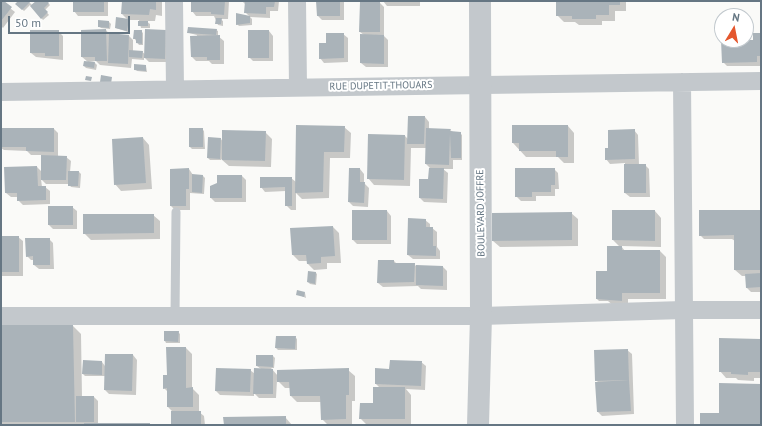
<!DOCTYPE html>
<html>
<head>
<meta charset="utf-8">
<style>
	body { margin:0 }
	#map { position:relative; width:762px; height:426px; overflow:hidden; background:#fafaf8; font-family:"PT Sans",sans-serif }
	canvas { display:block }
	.frame { position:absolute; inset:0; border:2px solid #657683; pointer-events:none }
	.north { position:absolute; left:714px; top:8px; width:40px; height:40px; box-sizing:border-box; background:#fff; border:1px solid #c1c8cd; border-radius:50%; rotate:10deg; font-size:11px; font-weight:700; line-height:16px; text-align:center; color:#657683 }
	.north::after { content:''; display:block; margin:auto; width:14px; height:18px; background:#e4572e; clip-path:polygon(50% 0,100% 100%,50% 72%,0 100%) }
	.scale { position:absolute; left:8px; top:16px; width:122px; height:18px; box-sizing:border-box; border:2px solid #657683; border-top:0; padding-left:5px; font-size:12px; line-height:14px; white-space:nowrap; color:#657683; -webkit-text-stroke:3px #fff; paint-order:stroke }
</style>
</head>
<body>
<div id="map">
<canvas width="762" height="426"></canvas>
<div class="frame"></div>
<div class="north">N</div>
<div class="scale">50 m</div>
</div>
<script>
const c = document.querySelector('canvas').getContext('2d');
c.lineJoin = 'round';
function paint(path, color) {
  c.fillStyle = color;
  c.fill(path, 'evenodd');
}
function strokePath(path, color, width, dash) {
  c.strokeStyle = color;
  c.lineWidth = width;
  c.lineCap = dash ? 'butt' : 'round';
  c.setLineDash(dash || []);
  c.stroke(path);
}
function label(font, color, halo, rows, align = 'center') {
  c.font = font + ' "PT Sans",sans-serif';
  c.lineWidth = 4;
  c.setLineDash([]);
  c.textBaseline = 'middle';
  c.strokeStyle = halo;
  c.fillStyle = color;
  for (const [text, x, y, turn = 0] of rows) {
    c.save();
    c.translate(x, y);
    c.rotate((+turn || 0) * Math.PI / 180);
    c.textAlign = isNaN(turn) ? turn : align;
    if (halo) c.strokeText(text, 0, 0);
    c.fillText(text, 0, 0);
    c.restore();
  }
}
paint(new Path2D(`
	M1,1l14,11 -12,16 -2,-2z
	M18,1h10l4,4 5,-4h9l4,4 -5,5 4,5 -6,5 -13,-15 -6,6 -7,-7z
	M74,1h34v15h-30l-4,-5z
	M123,1h39v15l-6,-1 -1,6h-9l4,3v4h-9l-2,-8h-11l-6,-6z
	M192,1h37l-1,18h-8l3,2v5l-5,-1 -4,-9h-18l-4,-5z
	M242,1h37l-1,10h-8v7l-20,-1 2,2v6l-13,1 -2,-2v-9l13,2 -4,-4v-8z
	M317,1h27v19h-22l-4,-4z
	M420,1v5h-33l-4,-5z
	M557,1h69v10h-11v10h-13v4h-23l-4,-3h-11l-7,-7z
	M380,3l4,4v29l4,4v27h-22l-5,-4 3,-28 -4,-3z
	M128,20l2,2 -2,10 -12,-4z
	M99,21l10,1 2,2 -1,5 -9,-1 -2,-2z
	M106,30l4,5 19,1 4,4v11l9,1 3,2 21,-23 3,31h-20l-5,-5v3l-12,-1 -1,9 -31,-3 -4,-4 -8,1 7,1 2,2 -1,5 -10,-2 -2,-2 4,-4 -6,-5z
	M216,30l2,1v5l6,5v23h-12l-3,-3h-13l-4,-4 5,-22 -8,-2z
	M58,31l5,5v24l-27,-3 -5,-4z
	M141,31l2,2v12h-4l-5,-7z
	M269,31l4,5v25h-20l-4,-4z
	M343,34l5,4v24l-24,1 -4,-5 7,-14z
	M761,34v32h-34l-4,-4 31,-21z
	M146,66l1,6 -10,-1 -2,-2z
	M425,117l4,5v7l21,1 3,2 7,1 2,2v25h-9v9h-10l5,4 -1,30 -23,-1 -4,-4v-18h9l1,-12 -4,-4v-16h-15l-1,38 -36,-1 -6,-7 1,-43 36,1 3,3z
	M568,126l6,7v30h-10l-6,-6h-32l-13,-14z
	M344,127l7,6 -1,25h-20l-1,40 -27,1 -6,-6v17h-5l-5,-5v-14l-21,1 -4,-5 30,-9 5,4z
	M1,129h53l4,4v23l8,1 5,4 -1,11h9l2,2 -1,14 -9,-1 -2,-3h-23l-5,-5 1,8h3l5,4v13l-27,1 -5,-5v-3h-7l-5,-4 -1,-25 32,-1 5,5v-17h-11l-4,-4 -23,-1 -3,-2z
	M202,129l2,2 1,18h-13l-2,-2z
	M634,130l4,5 1,30h6l4,4 1,28h-20l-5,-4v-30l-15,1 -4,-5 3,-10z
	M265,132l7,7 -1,28 -42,-1 -8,-7v1h-11l-2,-2 13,-19 2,3z
	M143,138l6,7 3,44 -31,2 -6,-7 -2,-44z
	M189,169l4,6 10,1 2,2 -1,16 -14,-1v17h-15l-4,-4z
	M360,169l4,5v9l5,5 -1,19 -15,-1 -4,-4z
	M554,169l4,4 1,16h-4v7h-19v5h-15l-5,-5z
	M242,176l4,4v22h-31l-4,-4z
	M72,207l5,4v18h-24l-4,-4z
	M387,211l4,5v28h-34l-4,-4z
	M655,211l6,7v29l-40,-1 4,5h35l6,6v42h-38v8h-13l-7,-6h-9l-2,-2 23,-52 -7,-7z
	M761,211v81h-10l-4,-4 -1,-12h-4l-7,-6v-29l-3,-2h-28l-4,-4z
	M571,213l7,6v27l-78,1 -7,-6z
	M153,215l7,6v18l-69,1 -7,-7z
	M425,220l5,4v4h2l5,4v15l3,4v8h-27l-5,-4z
	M333,227l6,6 2,30h-14v6l-13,1 -6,-6 -1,-3h-8l-6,-6 -2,-26z
	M18,237l5,4v35h-22v-34z
	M49,239l4,4 1,26h-15l-5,-4v-5h-3l-4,-4z
	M379,261h15l3,3h17l2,2 27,1 4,4v19l-26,-1 -3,-3 -35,1 -5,-4z
	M315,272l2,2 -1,11 -6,-1 -2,-2z
	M305,293l1,5 -9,-4z
	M1,325l72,1 8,8 1,63h12l4,4v23l53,1h-150z
	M178,332l2,2v9h-14l-1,-2z
	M295,337l2,2v11h-19l-2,-2z
	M760,340l1,38h-7v3l-16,-1 -2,-2h-10l-6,-7z
	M186,348l6,6v34l7,7v17l5,4 1,9h-33l1,-13 -5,-5v-15l-4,-4 4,-12z
	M627,350l5,4 2,60 -32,2 -4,-4 1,-29 -3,-3z
	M106,355h27l4,5 -1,35 -27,-1 -4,-4v-14h-20l-3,-3 20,-11 3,4z
	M273,356l2,2 -1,10h-3l7,8 70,-6 7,6v25h-3v24h-24l-6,-6v-17h-25l-6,-6v-8h-6l-8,-8 -1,18h-17l-5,-5v3l-34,-1 -4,-4 1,-22 33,1 5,4 6,-5 -4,-3z
	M421,362l5,4 -1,24 -19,-1 5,6v30h-44l-7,-7 14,-14 6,-16 -4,-4z
	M285,417l7,8h-67z`), '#0003');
paint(new Path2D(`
	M1,1h3l8,6 -11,14z
	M18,1h13l-9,9 -7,-6z
	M36,1h11l2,2 -5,5 4,4 -7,7 -11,-13z
	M73,1h31v11h-31z
	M122,1h34v9l-6,-1 -1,6 -28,-1z
	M191,1h34l-1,14 -13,-1v-2h-20z
	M245,1h30l-1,6h-8v7l-22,-1z
	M316,1h24v15h-23z
	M556,1h64v4h-11v10h-13v4h-24v-3h-16z
	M360,2h20v30h-21z
	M236,13l14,3v7l-14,2z
	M116,17l13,2 -2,12 -12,-3z
	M216,18h6l-1,6h-6z
	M98,20l11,1v7l-11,-1z
	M138,21h10v5h-10z
	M188,27l29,2 -1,6 -29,-2z
	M106,29l1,32h-12v-4h-14v-27z
	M145,29l21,1 -1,29 -21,-1z
	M30,30h29v26h-14v-3h-15z
	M134,30h8v14l-6,-1v-4h-3z
	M248,30h21v28h-21z
	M109,33l20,2 -1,29 -20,-1z
	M326,33h18v25l-25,1v-16h7z
	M753,33h8v23h-4v6l-35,1 -1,-23h32z
	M360,34l24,1v29l-24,-1z
	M220,35v25h-13v-3h-16l-1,-21z
	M129,50l14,1 -1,7 -13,-1z
	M84,61l11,1 -1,6 -11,-2z
	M134,64l12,1v6l-12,-1z
	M101,75l11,2 -1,7 -11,-2z
	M86,76l6,1 -1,4 -6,-1z
	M408,116h17l-1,28h-17z
	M296,125l49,1 -1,26h-20l-1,40 -28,1z
	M512,125h56v32h-12v-6h-37v-8h-7z
	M1,128h53v24l-28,-1v-4h-25z
	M189,128h14v19h-14z
	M426,128l25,1 -1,2 11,1v26h-10l-1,-24 -1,31 -24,-1z
	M635,129v30l-30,1v-12h3v-18z
	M222,130l44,1 -1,30 -43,-1z
	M368,134l37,1 -1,45 -37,-1z
	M143,137l3,46 -32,2 -2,-46z
	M208,137l13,1 -1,21 -13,-1z
	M41,155l26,1 -1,24h-25z
	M624,164h22v29h-22z
	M37,166l1,20h8v14l-29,1v-8h-12l-1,-26z
	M189,168v21h-3v17h-16v-37z
	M349,168h11v14h5l-1,21 -16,-1z
	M429,168h15l-1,31 -24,-1v-19h9z
	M515,168h40v17h-4v7h-19v5h-17z
	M68,171h11l-1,15h-10z
	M192,174l11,1 -1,18 -10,-1z
	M217,175h25v23h-32v-12l7,-3z
	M260,177h32v29h-7v-19l-25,1z
	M48,206h25v19h-25z
	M352,210h35v30h-35z
	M612,210h43v31l-43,-1z
	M699,210h62v60h-27v-35l-35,1z
	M572,212v28l-80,1v-28z
	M83,214h71v19l-71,1z
	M408,218l18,1v8h7v19h3v10l-29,-1z
	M333,226l2,30 -14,1v6l-14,1 -1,-9h-14l-2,-27z
	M1,236h18v36h-18z
	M25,238h25v27h-17v-9l-7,1z
	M607,246h15v4h38v43h-38v8l-26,-2v-28h11z
	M378,260h16v3h21l-1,19 -37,1z
	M416,265l27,1v20l-27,-1z
	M308,271l8,1 -1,12 -8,-2z
	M761,273v14l-15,1 -1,-14z
	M297,290l8,2 -1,5 -8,-2z
	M1,324l72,1 2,97h-74z
	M164,331h15l-1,11 -14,-1z
	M276,336h20l-1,13 -20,-1z
	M719,338l42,1 -1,33h-12v3l-17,-1v-2h-12z
	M166,347h20v41l7,-1v20h-26v-19l-4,1v-14h4z
	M628,349l1,31 -34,1 -1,-31z
	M105,354h28l-1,37 -28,-1z
	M256,355h17v12l-17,-1z
	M83,360l19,1v14l-20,-1z
	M390,360l32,1 -1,25 -46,-2v-16l14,1z
	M216,368l35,1 -1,23 -35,-1z
	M254,368l19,1v25h-20z
	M349,368v27h-3v24l-25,1 -1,-24h-30l-1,-14h-12v-12z
	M629,380l2,31 -34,1 -2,-30z
	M719,383l42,1v41h-61v-12h19z
	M373,387h32v32h-46l1,-16h13z
	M76,396h18v26h-18z
	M171,411h30v14h-30z
	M286,416v9h-62l-1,-8z
	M84,423h66v2h-66z`), '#aab3b9');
strokePath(new Path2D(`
	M175,317l1,-105`), '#c3c8cc', 9);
strokePath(new Path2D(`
	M174,1l1,88
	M297,1l1,86
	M682,82l3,343
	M1,92l760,-11
	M1,316h480l202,-6h78`), '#c3c8cc', 18);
strokePath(new Path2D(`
	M478,425l3,-109 -1,-315`), '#c3c8cc', 22);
label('10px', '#657683', '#fff', [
	["RUE DUPETIT-THOUARS",381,86,-1],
	["BOULEVARD JOFFRE",481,213,-91]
]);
</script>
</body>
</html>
